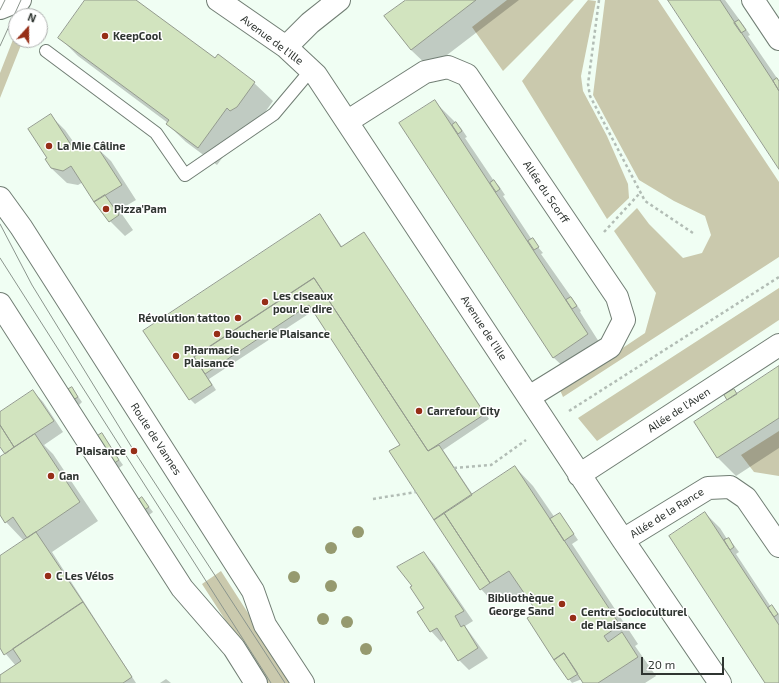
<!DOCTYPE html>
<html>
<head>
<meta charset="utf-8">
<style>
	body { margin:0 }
	#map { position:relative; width:779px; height:683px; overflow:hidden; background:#f0fef3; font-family:"Exo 2",sans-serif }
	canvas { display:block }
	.north { position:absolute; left:8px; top:8px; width:40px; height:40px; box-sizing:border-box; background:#fff; border:1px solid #acaead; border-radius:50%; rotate:21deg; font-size:11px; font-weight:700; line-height:16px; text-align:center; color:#2f3531 }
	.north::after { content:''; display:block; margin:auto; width:14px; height:18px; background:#962e17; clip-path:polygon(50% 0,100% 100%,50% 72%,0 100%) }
	.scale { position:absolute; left:641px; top:657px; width:83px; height:18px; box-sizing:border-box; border:2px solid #2f3531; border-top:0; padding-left:5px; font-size:12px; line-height:14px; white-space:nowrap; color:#2f3531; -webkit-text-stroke:3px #fff; paint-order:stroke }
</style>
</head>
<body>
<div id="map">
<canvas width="779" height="683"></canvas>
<div class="north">N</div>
<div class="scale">20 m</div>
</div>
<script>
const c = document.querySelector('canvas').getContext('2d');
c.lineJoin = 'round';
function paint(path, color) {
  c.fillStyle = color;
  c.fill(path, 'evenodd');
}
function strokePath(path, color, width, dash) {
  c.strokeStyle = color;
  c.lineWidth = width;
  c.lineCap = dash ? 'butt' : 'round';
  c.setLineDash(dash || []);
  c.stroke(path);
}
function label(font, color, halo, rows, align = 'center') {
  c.font = font + ' "Exo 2",sans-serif';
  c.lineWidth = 3;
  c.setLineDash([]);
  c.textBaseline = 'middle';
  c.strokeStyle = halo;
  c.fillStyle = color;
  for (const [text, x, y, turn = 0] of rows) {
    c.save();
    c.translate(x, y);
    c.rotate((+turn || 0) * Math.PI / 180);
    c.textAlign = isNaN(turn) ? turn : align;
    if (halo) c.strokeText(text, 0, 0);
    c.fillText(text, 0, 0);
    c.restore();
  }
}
paint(new Path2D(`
	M507,0h67l-71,71 -31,-44z
	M588,0l8,1 -15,75 2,15 24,45 21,48 1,14 -22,21 -85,-138z
	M605,0h53l121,182v75l-216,140 -3,-7 85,-57 11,-40 -42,-62 23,-23 12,16 34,34 19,-5 9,-18 -6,-19 -31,-15 -35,-21 -46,-85z
	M16,32v8h7l-23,58v-25z
	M779,288v32l-182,121 -19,-23z
	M779,431v45l-25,-4 -13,-17z
	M221,571l72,112h-27l-64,-99z`), '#cac9ad');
paint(new Path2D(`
	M87,0h47l81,60 3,-4 36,27 19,18 -17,24 -7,4 -3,-4 -29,40 -31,-23 -19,-18 1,-1 -90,-67 -18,-18z
	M407,0h112l-89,68 -19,-18z
	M669,0h56l19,26 6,9 -2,1 31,45v87z
	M435,102l26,26 6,9 -2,1 29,43 5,5 6,9 -2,1 29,44 11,13 -2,1 40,57 -1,1 26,41 -34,22 -19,-18z
	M50,115l15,15 12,17 5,-3 7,7 7,-4 15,14 25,39 -17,10 14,20 -8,6 -15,-15 -27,-39 -5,3 -11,-2 -16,-15 -3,-10z
	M320,215l23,33 21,-14 5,5 120,180 -46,31 30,45 42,-28 18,19 22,32 4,-4 5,5 14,21 -6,4 66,100 -3,2 21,30 -11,7h-60l-3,-4 -10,4 -3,-4 -30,-67 -15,-21 -15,10 -8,-8 -10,7 -10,-11 -80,-144 -88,-134 -104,68 7,11 -21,14 -5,-5 -45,-68z
	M779,367v81l-43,28 -18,-18 -23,-36 34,-22 5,-10 4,4z
	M72,388l10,14 -3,3 -5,-5z
	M33,391l10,11 20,30 -19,13 9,9 45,67 -46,31 84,131h-136v-7l16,-10 -16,-19v-90l24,-16 -18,-19 -6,-9v-55l6,-4 -6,-9v-32z
	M101,434l22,31 -4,3 -5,-5z
	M142,498l11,14 -4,3 -5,-5z
	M705,513l15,15 7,11 6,5 6,8 -3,2 35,53 8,7v69h-13z
	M424,553l10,11 39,57 -8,5 23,32 -19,12 -10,-10 -14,-21 -4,3 -10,-11 -6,-22 -12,-23z
	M166,679l5,4h-11z`), '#0003');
const building = new Path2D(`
	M85,0h51l79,58 3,-4 37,28 -18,25 -7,4 -3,-3 -29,40 -32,-24 3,-4 -111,-82z
	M406,0h70l-65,50 -27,-34z
	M668,0h52l53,81 6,10v78z
	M739,20l7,10 -5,3 -7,-10z
	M777,78l2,3v10l-6,-10z
	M435,100l153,234 -35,24 -154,-235z
	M51,114l22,34 9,-5 6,8 8,-6 26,40 -28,17 -23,-36 -8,5 -12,-3 -6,-9 2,-1 -19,-29z
	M456,122l6,9 -4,3 -6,-9z
	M494,180l6,9 -4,3 -6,-9z
	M105,195l14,20 -10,7 -15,-20z
	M320,214l21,33 23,-15 121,182 -57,37 -114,-173 -120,79 18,28 -23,15 -46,-69z
	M533,238l6,9 -5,3 -6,-9z
	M314,278l114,173 11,-6 33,50 -38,25 -45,-69 11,-6 -91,-140 -104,69 -11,-17z
	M571,297l6,9 -5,3 -6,-9z
	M779,366v52l-62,40 -23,-36z
	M72,387l6,10 -5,3 -6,-10z
	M734,389l3,5 -10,6 -3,-5z
	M33,390l21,31 -40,26 -14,-22v-13z
	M0,425l14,22 -9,7 -5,-7z
	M102,433l17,27 -6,4 -17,-27z
	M35,434l45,68 -53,36 -14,-21 -8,6 -5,-8v-58z
	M515,466l105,159 -16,11 4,6 14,-10 16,25 -40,26h-15l-19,-30 -10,7 -27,-42 10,-6 -28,-41 -19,12 -46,-70z
	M142,497l7,10 -6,4 -6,-10z
	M705,512l74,113v58h-14l-96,-147z
	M444,513l46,70 -10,7 -46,-70z
	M560,513l14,21 -10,7 -14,-22z
	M36,532l47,70 -79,53 -4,-7v-92z
	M729,538l5,9 -4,3 -6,-10z
	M424,552l40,59 -9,5 6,11 3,-2 14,23 -20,13 -21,-33 -7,4 -13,-20 7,-4 -14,-21 2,-1 -15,-19z
	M83,602l49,75 -9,6h-123v-8l21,-14 -8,-12z
	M772,605l6,9 -4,3 -6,-9z
	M564,653l14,21 -10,6 -14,-20z`);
paint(building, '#d2e4bf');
strokePath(building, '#949b8e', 1);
const service = new Path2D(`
	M46,51l110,82 29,42 89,-61 37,-44`);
const minor = new Path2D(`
	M218,0l68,47 30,28 307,465 97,143
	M753,0l26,39
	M286,47l24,-24 29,-23
	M348,121l77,-49 23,-5 19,8 150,222 7,23 -14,27 -81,50
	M579,475l200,-130
	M623,540l85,-52 22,-1 16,11 33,48`);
const tertiary = new Path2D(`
	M0,8l20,-8`);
const secondary = new Path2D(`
	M0,198l21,29 232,364 12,34 38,58
	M0,304l182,284 52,60 22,35`);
strokePath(service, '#717e74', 14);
strokePath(minor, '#717e74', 24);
strokePath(tertiary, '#717e74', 24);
strokePath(secondary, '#717e74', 24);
strokePath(new Path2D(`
	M599,0l-11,84 2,12 55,105 48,32
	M604,232l36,-39
	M569,411l210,-134
	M454,468l37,-3 35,-25
	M373,499l43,-7`), '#b2bdb5', 2.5, [3, 3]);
strokePath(service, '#fff', 12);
strokePath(minor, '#fff', 22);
strokePath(tertiary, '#fff', 22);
strokePath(secondary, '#fff', 22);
strokePath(new Path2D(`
	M0,10l5,-10
	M0,46l21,-46
	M0,224l32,61 102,166 151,232
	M0,258l271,425`), '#8b958d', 1);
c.fillStyle = '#969a6f';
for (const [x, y] of [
	[358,532],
	[331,548],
	[294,577],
	[331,586],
	[323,619],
	[347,622],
	[366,649]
]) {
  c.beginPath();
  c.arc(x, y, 6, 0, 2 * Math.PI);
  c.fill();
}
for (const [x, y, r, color] of [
	[105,36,4,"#962e17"],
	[49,146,4,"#962e17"],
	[106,209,4,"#962e17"],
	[265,302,4,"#962e17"],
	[238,318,4,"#962e17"],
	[217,334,4,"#962e17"],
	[176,356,4,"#962e17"],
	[419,411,4,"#962e17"],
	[134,451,4,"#962e17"],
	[51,476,4,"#962e17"],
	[48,576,4,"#962e17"],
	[562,604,4,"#962e17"],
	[573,618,4,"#962e17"]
]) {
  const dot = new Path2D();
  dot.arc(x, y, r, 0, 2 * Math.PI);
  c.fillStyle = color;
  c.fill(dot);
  strokePath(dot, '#fff', 1.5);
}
label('bold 11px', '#2f3531', '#fff', [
	["KeepCool",113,36],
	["La Mie Câline",57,146],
	["Pizza'Pam",114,209],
	["Les ciseaux",273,296],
	["pour le dire",273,309],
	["Révolution tattoo",230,318,"right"],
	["Boucherie Plaisance",225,334],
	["Pharmacie",184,350],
	["Plaisance",184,363],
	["Carrefour City",427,411],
	["Plaisance",126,451,"right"],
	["Gan",59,476],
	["C Les Vélos",56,576],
	["Bibliothèque",554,598,"right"],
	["George Sand",554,611,"right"],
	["Centre Socioculturel",581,612],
	["de Plaisance",581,625]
], 'left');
label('11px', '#2f3531', '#fff', [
	["Avenue de l'Ille",272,40,37],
	["Allée du Scorff",546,192,56],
	["Avenue de l'Ille",484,328,57],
	["Allée de l'Aven",679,410,-33],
	["Route de Vannes",156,439,57],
	["Allée de la Rance",667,513,-32]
]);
</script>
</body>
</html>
